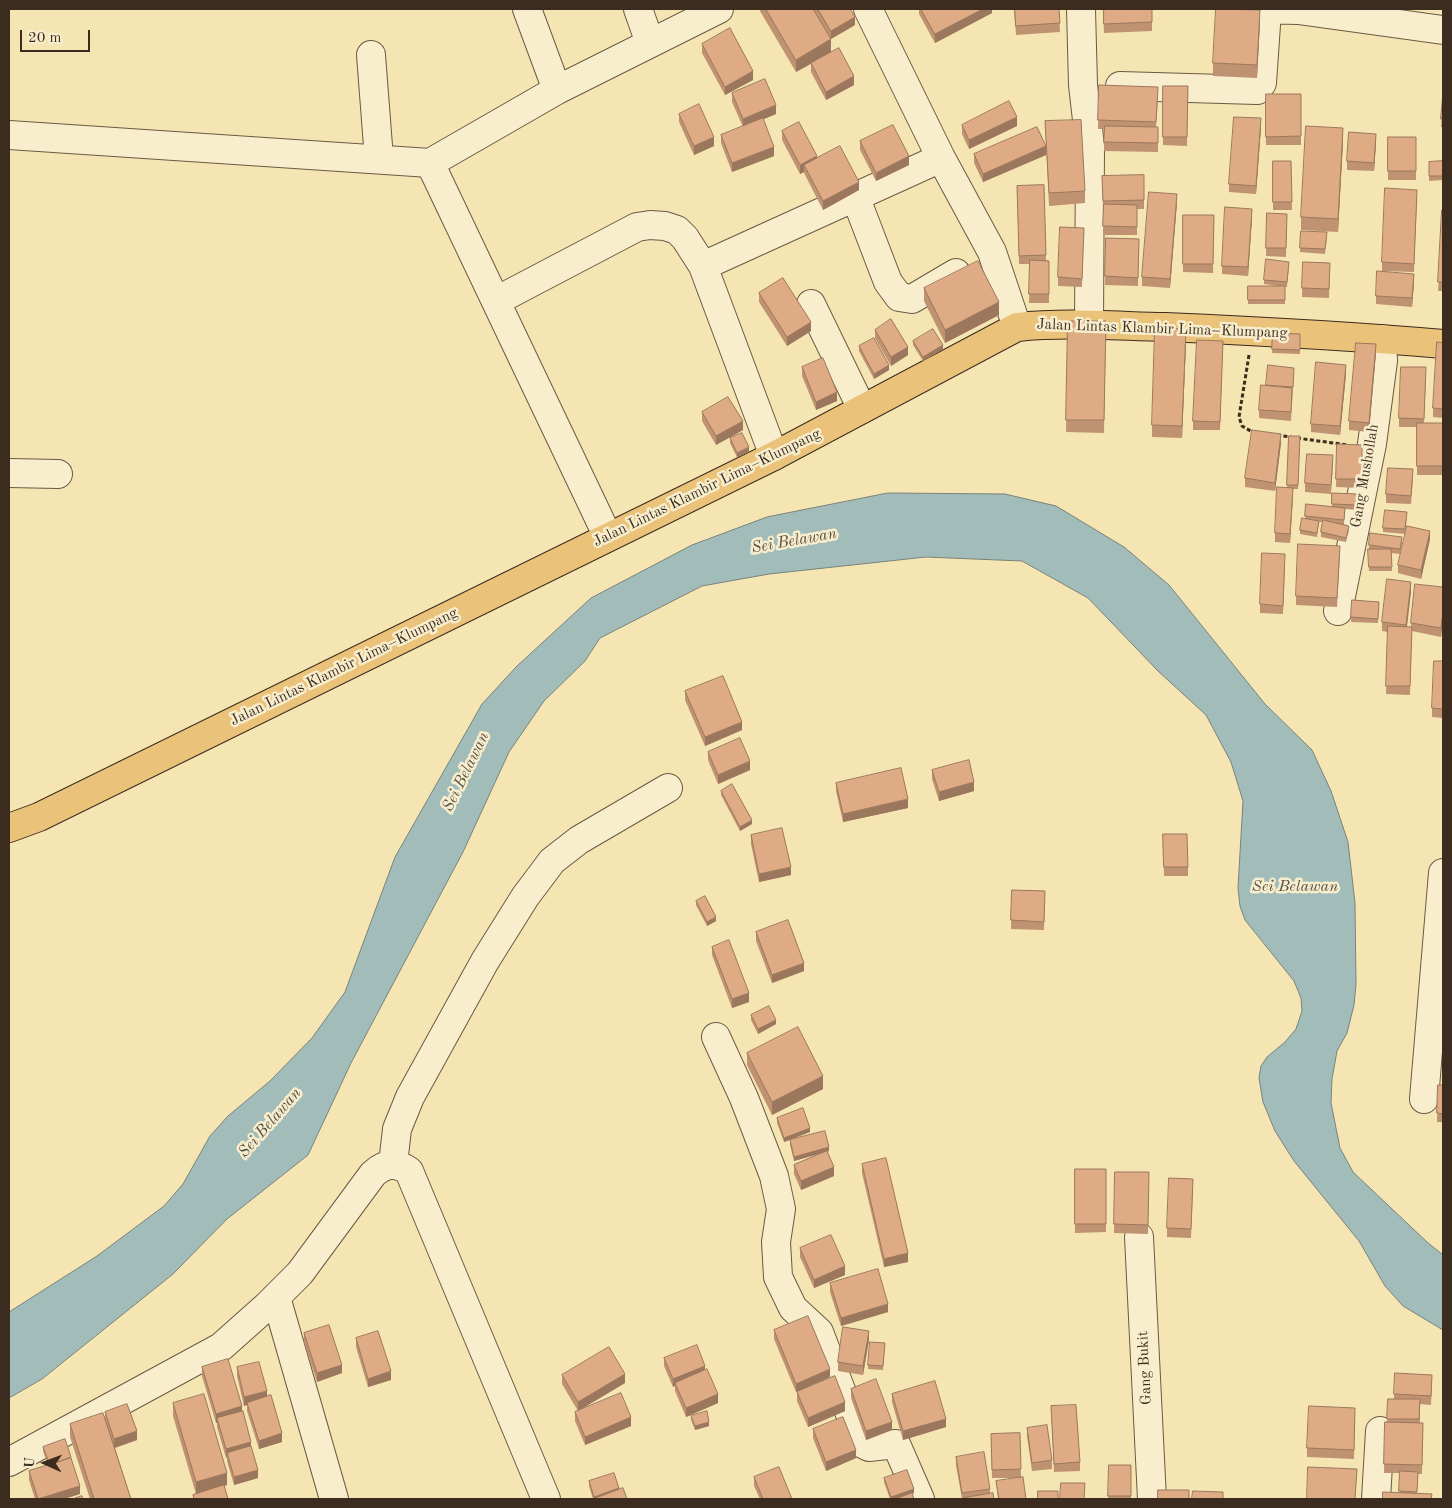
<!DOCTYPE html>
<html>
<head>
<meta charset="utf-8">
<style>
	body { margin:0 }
	#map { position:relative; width:1452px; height:1508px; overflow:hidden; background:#f5e5b2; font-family:"Old Standard TT",serif }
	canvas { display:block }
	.frame { position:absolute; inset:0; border:10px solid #3b2c1f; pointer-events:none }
	.north { position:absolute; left:20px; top:1438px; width:50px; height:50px; -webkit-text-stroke:4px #f8eecd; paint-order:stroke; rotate:272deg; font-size:14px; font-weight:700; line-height:20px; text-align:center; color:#3b2c1f }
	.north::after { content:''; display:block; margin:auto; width:18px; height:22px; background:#3b2c1f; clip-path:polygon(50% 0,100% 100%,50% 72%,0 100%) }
	.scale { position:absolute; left:20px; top:30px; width:70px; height:22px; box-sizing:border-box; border:2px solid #3b2c1f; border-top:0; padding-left:6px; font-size:15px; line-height:18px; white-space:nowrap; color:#3b2c1f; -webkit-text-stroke:4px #f8eecd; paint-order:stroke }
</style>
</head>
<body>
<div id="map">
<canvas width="1452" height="1508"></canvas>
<div class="frame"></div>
<div class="north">U</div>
<div class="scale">20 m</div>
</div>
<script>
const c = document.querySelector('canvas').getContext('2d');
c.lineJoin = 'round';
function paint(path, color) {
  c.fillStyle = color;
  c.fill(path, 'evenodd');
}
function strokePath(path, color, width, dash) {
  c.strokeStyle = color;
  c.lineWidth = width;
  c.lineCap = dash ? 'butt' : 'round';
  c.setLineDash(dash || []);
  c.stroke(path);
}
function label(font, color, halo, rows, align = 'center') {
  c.font = font + ' "Old Standard TT",serif';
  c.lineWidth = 5;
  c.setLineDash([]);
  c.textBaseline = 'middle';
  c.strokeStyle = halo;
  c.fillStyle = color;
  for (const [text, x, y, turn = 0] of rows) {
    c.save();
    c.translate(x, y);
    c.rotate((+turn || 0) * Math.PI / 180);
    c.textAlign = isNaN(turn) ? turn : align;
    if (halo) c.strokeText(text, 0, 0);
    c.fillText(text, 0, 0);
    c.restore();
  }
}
const water = new Path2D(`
	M888,493l117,1 51,12 68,41 45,38 96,119 47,46 19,41 17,51 7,61 1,81 -2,21 -7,28 -10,18 -5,28 -1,24 9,45 13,24 74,70 16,13v75l-40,-24 -18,-20 -26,-45 -65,-80 -19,-30 -12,-29 -4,-24 2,-12 6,-9 18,-15 11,-13 6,-18 -1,-13 -7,-17 -49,-61 -5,-14 -2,-18 5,-87 -12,-39 -25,-47 -48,-44 -70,-73 -66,-37 -96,-4 -157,17 -67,12 -102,52 -15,23 -41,40 -35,51 -46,100 -112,211 -43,92 -81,64 -54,55 -131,105 -33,19v-86l88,-56 67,-50 19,-22 27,-48 18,-20 42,-35 42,-43 33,-46 50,-135 87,-153 35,-38 74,-68 101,-53 75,-28z`);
paint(water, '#a2bcb9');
strokePath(water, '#79827b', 1);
const minor = new Path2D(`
	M527,9l30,81
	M638,9l12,34
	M868,9l73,149 51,94 25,75
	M1081,9l2,76 7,61 -1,179
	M1258,9l40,1 145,20
	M371,55l8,104
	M1120,86l137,4 5,-7 5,-73
	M9,135l421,28 127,-73 162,-81
	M430,163l178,374
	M855,196l33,86 11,15 13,2 44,-26
	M703,266l238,-108
	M496,301l141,-74 13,-2 15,1 12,4 8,8 18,28 71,190
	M811,304l51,105
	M9,473l49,1
	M1338,611l34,-167 11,-83 -1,-22
	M716,1037l28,61 30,78 7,33 -5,33 2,35 15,31 26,24 42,111 8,4 27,-3 24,55
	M1424,1099l19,-226
	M393,1164l4,-35 13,-32 75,-136 40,-64 27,-36 27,-21 89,-52
	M1139,1237l13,262
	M276,1297l58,202
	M9,1462l212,-115 46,-41 33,-33 73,-99c12,-11 23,-12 36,-3l137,328
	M1376,1499l4,-68`);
const major = new Path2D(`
	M9,828l30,-11 735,-361 243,-129c49,-5 99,-1 148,0 93,4 186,9 278,17`);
strokePath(minor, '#6a5a44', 30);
strokePath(major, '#3b2c1f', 30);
strokePath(new Path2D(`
	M1249,355l-10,62 3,9 12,7
	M1277,435l14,2
	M1297,438l51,7`), '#3b2c1f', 3, [4, 2.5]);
strokePath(minor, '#f8eecd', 28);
strokePath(major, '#eac279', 28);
paint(new Path2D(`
	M760,9h90l5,16 -24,14v13l-14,8 37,25 -28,15 -15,-28v-8l-15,8 -36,-61z
	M919,9h73v4l-57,30 -16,-29z
	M1014,9h45l1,23 -44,3z
	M1103,9h49v22l-48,2z
	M1260,22l-3,56 -44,-2v-13z
	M702,44l51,36 -28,15 -23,-42z
	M1099,85l59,11 -2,31h2v25l-54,-1v-22h-6z
	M1163,86h25l-1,60 -24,-1z
	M732,93l44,21 -13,5 11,37 -42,16 -11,-29v-8l22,-8 -11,-25z
	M1443,93v34h-2z
	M1266,94h35v51h-35z
	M679,114l35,32 -20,9 -15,-33z
	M1045,121l40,70v12l-36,3z
	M962,125l55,1 -48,23 -7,-15z
	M1261,127l-5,67 -27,-2v-8z
	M782,131l35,27 42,32 -36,20 -19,-37v-1l-4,2 -18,-34z
	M1388,137h28v43h-28z
	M860,141l49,24 -33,16 -16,-31z
	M1343,141l-5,91 -37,-2v-13z
	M1376,143l-2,28 -27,-1v-9z
	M974,154l72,1 -63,27 -9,-19z
	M1273,161h18l1,49h-19z
	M1443,161v19l-14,1v-19z
	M1144,175v34h-7v26h-34l1,-25h-1l-1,-34z
	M1044,185l2,75 3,1v42h-20l1,-39h-11l-2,-78z
	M1417,198l-3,74 -32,-1v-9z
	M1177,202l-7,86 -28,-2v-9z
	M1443,210v81h-5z
	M1267,213l20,1 -1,43 -20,-1z
	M1183,215h31l-1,58 -30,-1z
	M1252,217l-4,59 -26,-2v-8z
	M1084,228l-2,59 -24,-1v-9z
	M1301,231l26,6 -2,17 -25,-2z
	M1106,238l33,1 -1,47 -33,-1z
	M1303,262l27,1 -1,35 -27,-1z
	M1289,266l-2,21h-2v17h-37v-18h30l-14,-2v-4z
	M1414,282l-2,25 -36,-3v-8z
	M924,288l75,27 -54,28 -21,-42z
	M759,293l52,38 -24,15 -28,-44z
	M1068,321h38l-2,112 -38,-1z
	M875,330l33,25 -17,11 -16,-28z
	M1273,333l27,1v20l-28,-1z
	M913,341l30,8 -20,12 -10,-16z
	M1223,341l-3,89h-27v-9z
	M1186,342l-4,96 -30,-1v-12z
	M1443,343v75l-10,-1v-9z
	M859,346l30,24 -15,9 -15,-28z
	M1376,353l-7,79 -20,-2v-9z
	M802,367l35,34 -21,9 -14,-34z
	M1294,372l-3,49 -32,-3v-8z
	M1346,374l-6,61 -29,-3v-8z
	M1426,376l-2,47h19v52h-26v-48h-18v-9z
	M702,412l41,18 -27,15 -14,-24z
	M1289,436h11l-2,53h-5l-3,54 -15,-1v-9l12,-45z
	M730,438l19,14 -12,5 -7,-14z
	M1281,443l-6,48 -30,-4v-9z
	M1337,444l25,1v43l-26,-1z
	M1333,464l-2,30 -26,-2v-9z
	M1413,478l-2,26 -25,-1v-9z
	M1332,493l25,1v16l-12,-1 -1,15 5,6 -3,12 -25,-5v-5l2,-10h-4l-2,15 -17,-3v-4l5,-11 1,-15 26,3z
	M1407,516l-2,18 -22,-2v-4z
	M1430,539l-9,40 -23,-6v-8z
	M1402,542l-2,12 -9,-1 1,18h-23v-26z
	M1340,554l-3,53 -41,-2v-9z
	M1285,563l-2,51 -23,-1v-9z
	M1443,587v40h-1l-1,10 -29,-6 -2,64 -24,-1 2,-62 -6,-1v-9l29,-31 -4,36h4v-4z
	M1352,600l27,2 -1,21 -27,-1z
	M1443,661v57l-11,-1v-9z
	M685,691l57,39 -37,16 -20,-46z
	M708,752l42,18 -32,14 -10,-24z
	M932,770l42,21 -35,10 -7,-22z
	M836,783l72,25 -65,14 -7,-31z
	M721,791l31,33 -12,7 -19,-36z
	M1163,834l25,33v9h-24z
	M751,835l40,40 -32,7 -8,-38z
	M1012,890l33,1 -1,39 -33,-1z
	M696,901l20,20 -9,5 -11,-21z
	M756,932l48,39 -32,12 -16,-42z
	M712,947l37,55 -17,6 -20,-53z
	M751,1015l25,9 -18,10 -7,-14z
	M747,1053l76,36 -51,26 -25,-50z
	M1438,1085h5v37h-6z
	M777,1118l33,14 -26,10 -7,-19z
	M790,1140l39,11 -2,1 7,24 -33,14 -7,-16v-9l27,-12 -27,8 -4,-16z
	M862,1164l46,98 -24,5 -22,-94z
	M1075,1169h31v63l-31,1z
	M1115,1172h34l-1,62 -34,-1z
	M1193,1188l-2,50 -24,-1v-9z
	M800,1248l45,27 -31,13 -14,-31z
	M830,1283l58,29 -47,14 -11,-34z
	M774,1330l56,47 -34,15 -22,-53z
	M304,1333l38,40 -25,9 -13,-40z
	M356,1338l35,42 -23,7 -12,-40z
	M869,1340l-6,35 -25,-4v-9z
	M885,1343l-2,27 -15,-1v-4z
	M664,1358l41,12 13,33 -32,14 -11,-26v-5l-2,1 -9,-21z
	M202,1367l40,44 9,37 7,30 -24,7 -7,-24v-3h-1l-9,-31v-4h-1l-14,-47z
	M237,1367l30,30 15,45 -23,7 -12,-38v-6l-3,1 -7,-30z
	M562,1375l63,8 -47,28 -16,-27z
	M1432,1384l-1,21 -11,-1v19h3l-1,51h-4l-1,19h-18l1,-20h-16l1,-51h2l1,-23h6v-5z
	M851,1389l41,41 -26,10 -15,-42z
	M797,1392l48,19 -37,16 -11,-26z
	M892,1394l54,33 -43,13 -11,-38z
	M173,1403l54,82 -3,1 4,13h-35v-4l3,-1 -23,-78z
	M1051,1406l29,56v9l-26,1z
	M105,1412l32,28 -22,8 16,51h-41l-20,-62v-13l35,-6z
	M575,1412l56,14 -46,19 -10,-24z
	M691,1416l18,10 -14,4 -4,-10z
	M1355,1417l-1,42 -47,-2v-9z
	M1027,1428l25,32v9l-20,2 -5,-35z
	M813,1429l43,29 -30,13 -13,-33z
	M1020,1433l1,45h-29l-1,-44z
	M43,1447l28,11 9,36 -16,5h-29l-6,-19v-9l19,-6 -5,-14z
	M956,1457l34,32v5l4,5h-32l-6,-34z
	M1131,1465v34h-23v-3z
	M754,1477l38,22h-32l-6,-13z
	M884,1478l30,15 -2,1 2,5h-24l-6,-17z
	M589,1481l30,8 -26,10 -4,-13z
	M996,1481l30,18h-28z`), '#bf9372');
paint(new Path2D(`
	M983,9h9v4l-57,30v-9z
	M1260,10v12l-3,56v-13z
	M855,17v8l-24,14v-8z
	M831,39v13l-35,20v-12z
	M753,71v9l-28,15v-8z
	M854,76v9l-28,15v-8z
	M776,105v9l-33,14v-9z
	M1017,117v9l-48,23v-9z
	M1261,118v9l-5,67v-8z
	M1343,128v13l-5,91v-13z
	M1376,134v9l-2,28v-8z
	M714,137v9l-20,9v-9z
	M1046,146v9l-63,27v-8z
	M774,147v9l-42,16v-9z
	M817,156v9h-13v7l-4,2v-9z
	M909,156v9l-33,16v-8z
	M859,182v8l-36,20v-9z
	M1177,194v8l-7,86v-9z
	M1252,209v8l-4,59v-9z
	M1414,274v8l-2,25v-9z
	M999,302v13l-54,28v-13z
	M811,322v9l-24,15v-9z
	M1186,329v13l-4,96v-12z
	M1376,344v9l-7,79v-9z
	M943,345v4l-20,12v-4z
	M908,347v8l-17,11v-9z
	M889,365v5l-15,9v-5z
	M1346,365v9l-6,61v-9z
	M837,392v9l-21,9v-8z
	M743,421v9l-27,15v-9z
	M1281,434v9l-6,48v-8z
	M749,447v5l-12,5v-4z
	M1293,488v9l-3,46v-9z
	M1430,531v8l-9,40v-9z
	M1411,582v9l-5,42v-8z
	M1442,618v9l-1,10v-9z
	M742,722v8l-37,16v-9z
	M750,761v9l-32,14v-9z
	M974,782v9l-35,10v-9z
	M908,799v9l-65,14v-8z
	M752,820v4l-12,7v-4z
	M791,867v8l-32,7v-8z
	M716,917v4l-9,5v-4z
	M804,963v8l-32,12v-8z
	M749,993v9l-17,6v-9z
	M776,1020v4l-18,10v-5z
	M823,1076v13l-51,26v-13z
	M810,1128v4l-26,10v-4z
	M829,1147v4l-35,10v-4z
	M834,1167v9l-33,14v-9z
	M908,1253v9l-24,5v-8z
	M845,1266v9l-31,13v-8z
	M888,1304v8l-47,14v-8z
	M869,1331v9l-6,35v-9z
	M342,1365v8l-25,9v-9z
	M705,1366v9l-30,8v3l-2,1v-8z
	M830,1369v8l-34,15v-8z
	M391,1371v9l-23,7v-8z
	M625,1374v9l-47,28v-9z
	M267,1391v9l-20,3v2l-3,1v-9z
	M718,1394v9l-32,14v-9z
	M845,1402v9l-37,16v-9z
	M242,1406v9l-25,3v5h-1v-9z
	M631,1417v9l-46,19v-8z
	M946,1419v8l-43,13v-9z
	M709,1422v4l-14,4v-4z
	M892,1422v8l-26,10v-9z
	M137,1431v9l-23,8v-9z
	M282,1433v9l-23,7v-8z
	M251,1442v9l-24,2 -1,5v-9z
	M856,1450v8l-30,13v-9z
	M258,1470v8l-24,7v-8z
	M227,1473v12l-31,9v-12z
	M80,1486v8l-16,5h-26z
	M619,1488v5l-25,6v-2z
	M914,1489v4l-17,6h-6v-2z`), '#9b785d');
const building = new Path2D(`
	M766,9h47l18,30 -35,21z
	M818,9h32l5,8 -24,14z
	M921,9h62l-48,25z
	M1015,9h44l1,14 -44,3z
	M1104,9h48v13l-48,2z
	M1216,9l44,1 -3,55 -44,-2z
	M730,28l23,43 -28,16 -23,-43z
	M839,48l15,28 -28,16 -15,-29z
	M765,79l11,26 -33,14 -11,-26z
	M1099,85l59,2 -2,35 -58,-2z
	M1163,86h25l-1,51h-24z
	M1443,93v26h-2z
	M1266,94h35v42l-35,1z
	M1009,101l8,16 -48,23 -7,-15z
	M699,104l15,33 -20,9 -15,-32z
	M1234,117l27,1 -5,68 -27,-2z
	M763,118l11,29 -42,16 -11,-28z
	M1081,120l4,71 -36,2 -4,-72z
	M799,122l18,34 -17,9 -18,-34z
	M893,125l16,31 -33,17 -16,-32z
	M1105,126l53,1v16l-54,-1z
	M1306,126l37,2 -5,91 -37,-2z
	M1037,127l9,19 -63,28 -9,-20z
	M1349,132l27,2 -2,29 -27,-2z
	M1388,137h28v34h-28z
	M840,146l19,36 -36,19 -19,-36z
	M1273,161h18l1,41h-19z
	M1443,161v15h-14v-14z
	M1144,175v25l-41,1 -1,-25z
	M1044,185l2,70 -27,1 -2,-70z
	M1385,188l32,2 -3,74 -32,-2z
	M1149,192l28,2 -7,85 -28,-2z
	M1104,204l33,1v22l-34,-1z
	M1225,207l27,2 -4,58 -26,-1z
	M1442,210h1v72h-5z
	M1267,213l20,1 -1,34h-20z
	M1183,215h31l-1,49h-30z
	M1060,227l24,1 -2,51 -24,-2z
	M1301,231l26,1 -2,17 -25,-1z
	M1106,238l33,1 -1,39 -33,-2z
	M1266,259l23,3 -2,20 -23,-2z
	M1030,260l19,1v33h-20z
	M978,261l21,41 -54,28 -21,-42z
	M1303,262l27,1 -1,26 -27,-1z
	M1377,271l37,3 -2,24 -36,-2z
	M783,278l28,44 -24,15 -28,-44z
	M1248,286h37v14h-37z
	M891,319l17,28 -17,10 -16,-27z
	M1068,321h38l-2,99h-38z
	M1155,328l31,1 -4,97 -30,-1z
	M933,329l10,16 -20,12 -10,-16z
	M1273,333l27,1v16l-28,-1z
	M874,338l15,27 -15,9 -15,-28z
	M1197,340l26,1 -3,81 -27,-1z
	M1437,342l6,1v66l-10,-1z
	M1356,343l20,1 -7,79 -20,-2z
	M823,358l14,34 -21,10 -14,-35z
	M1316,362l30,3 -6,61 -29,-2z
	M1268,365l26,3 -1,19 -27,-2z
	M1401,367h25l-2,52 -25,-1z
	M1261,385l31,3 -1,24 -32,-2z
	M728,397l15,24 -27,15 -14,-24z
	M1417,423h26v43h-26z
	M1252,430l29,4 -6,49 -30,-5z
	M742,433l7,14 -12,6 -7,-15z
	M1289,436h11l-2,49h-11z
	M1337,444l25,1v34h-26z
	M1307,454l26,1 -2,30 -26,-2z
	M1388,468l25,1 -2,27 -25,-2z
	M1277,487l16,1 -3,46 -15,-1z
	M1332,493l25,1v11l-25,-1z
	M1306,504l39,4 -1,12 -39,-4z
	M1385,510l22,2 -2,17 -22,-1z
	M1302,518l17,3 -2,12 -17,-3z
	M1323,520l26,6 -3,12 -25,-6z
	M1407,526l23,5 -9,39 -23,-5z
	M1370,533l32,4 -2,12 -31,-4z
	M1298,544l42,2 -3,52 -41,-2z
	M1368,549h23l1,18h-23z
	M1262,553l23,1 -2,52 -23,-2z
	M1387,579l24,3 -5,43 -24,-3z
	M1415,584l28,3v31h-1l-1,10 -30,-5z
	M1352,600l27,2 -1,17 -27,-2z
	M1388,626l24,1 -2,59h-24z
	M1434,661h9v48l-11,-1z
	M723,676l19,46 -37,15 -20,-46z
	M740,738l10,23 -32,14 -10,-23z
	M969,760l5,22 -35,10 -7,-22z
	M901,768l7,31 -65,15 -7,-31z
	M732,784l20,36 -12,7 -19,-36z
	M782,828l9,39 -32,7 -8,-39z
	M1163,834h24l1,33h-24z
	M1012,890l33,1 -1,31 -33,-2z
	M705,896l11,21 -9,5 -11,-21z
	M788,920l16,43 -32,12 -16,-43z
	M729,940l20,53 -17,6 -20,-52z
	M769,1006l7,14 -18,9 -7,-14z
	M798,1027l25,49 -51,26 -25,-49z
	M1438,1085h5v29l-6,-1z
	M803,1108l7,20 -26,10 -7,-20z
	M825,1131l4,16 -35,10 -4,-17z
	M827,1151l7,16 -33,14 -7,-16z
	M886,1158l22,95 -24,6 -22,-95z
	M1075,1169h31v55h-31z
	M1115,1172h34l-1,53 -34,-1z
	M1169,1178l24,1 -2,50 -24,-1z
	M831,1235l14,31 -31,14 -14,-32z
	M878,1269l10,35 -47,14 -11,-35z
	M808,1316l22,53 -34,15 -22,-54z
	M329,1325l13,40 -25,8 -13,-40z
	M843,1327l26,4 -6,35 -25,-4z
	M378,1331l13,40 -23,8 -12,-41z
	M870,1342l15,1 -2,23 -15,-1z
	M697,1345l8,21 -32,13 -9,-21z
	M609,1347l16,27 -47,28 -16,-27z
	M228,1359l14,47 -26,8 -14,-47z
	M259,1362l8,29 -23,6 -7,-30z
	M707,1369l11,25 -32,14 -11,-25z
	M1395,1373l37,2 -1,21 -37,-2z
	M835,1376l10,26 -37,16 -11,-26z
	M876,1379l16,43 -26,9 -15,-42z
	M935,1381l11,38 -43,12 -11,-37z
	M621,1393l10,24 -46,20 -10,-25z
	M204,1394l23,79 -31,9 -23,-79z
	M271,1395l11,38 -23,8 -12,-38z
	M1388,1399h32l-1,20h-32z
	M127,1404l10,27 -23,8 -9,-27z
	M1076,1405l4,57 -26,2 -3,-58z
	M1309,1406l46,2 -1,42 -47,-2z
	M243,1411l8,31 -25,7 -9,-31z
	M707,1411l2,11 -14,4 -4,-10z
	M103,1413l28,86h-37l-24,-75z
	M843,1417l13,33 -30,12 -13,-33z
	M1385,1422l38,1 -1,42 -38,-1z
	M1047,1425l5,35 -20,3 -5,-35z
	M1020,1433l1,36 -29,1 -1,-36z
	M65,1439l6,18 -21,8 -7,-18z
	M251,1446l7,24 -24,7 -7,-24z
	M984,1452l6,37 -28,4 -6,-36z
	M71,1458l9,28 -42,13 -9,-28z
	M1109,1465h22v31h-23z
	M779,1467l13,32h-29l-9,-22z
	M1308,1467l49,2 -2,30h-48z
	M907,1470l7,19 -23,8 -7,-19z
	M1400,1471l18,1 -1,20 -18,-1z
	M614,1473l5,15 -25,9 -5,-16z
	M1023,1477l3,22h-27l-3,-18z
	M1061,1483h24l-1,16h-24z
	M224,1485l4,14h-34l-1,-4z
	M623,1488l4,11h-34z
	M1158,1490h31v9h-31z
	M1038,1491h20v8h-20z
	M1193,1491l30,1v7h-31z
	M1383,1492l49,2 -1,5h-48z
	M912,1493l2,6h-19z
	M993,1493l1,6h-30v-1z
	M82,1496l1,3h-10z`);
paint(building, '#deab85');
strokePath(building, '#9b785d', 1);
label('15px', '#3b2c1f', '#f8eecd', [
	["Jalan Lintas Klambir Lima–Klumpang",1162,329,2],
	["Gang Mushollah",1365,476,-80],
	["Jalan Lintas Klambir Lima–Klumpang",707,488,-26],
	["Jalan Lintas Klambir Lima–Klumpang",344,667,-26],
	["Gang Bukit",1145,1368,-93]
]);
label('italic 16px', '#555046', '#f8eecd', [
	["Sei Belawan",794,541,-10],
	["Sei Belawan",466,772,-64],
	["Sei Belawan",1295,887],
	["Sei Belawan",270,1123,-49]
]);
</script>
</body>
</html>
